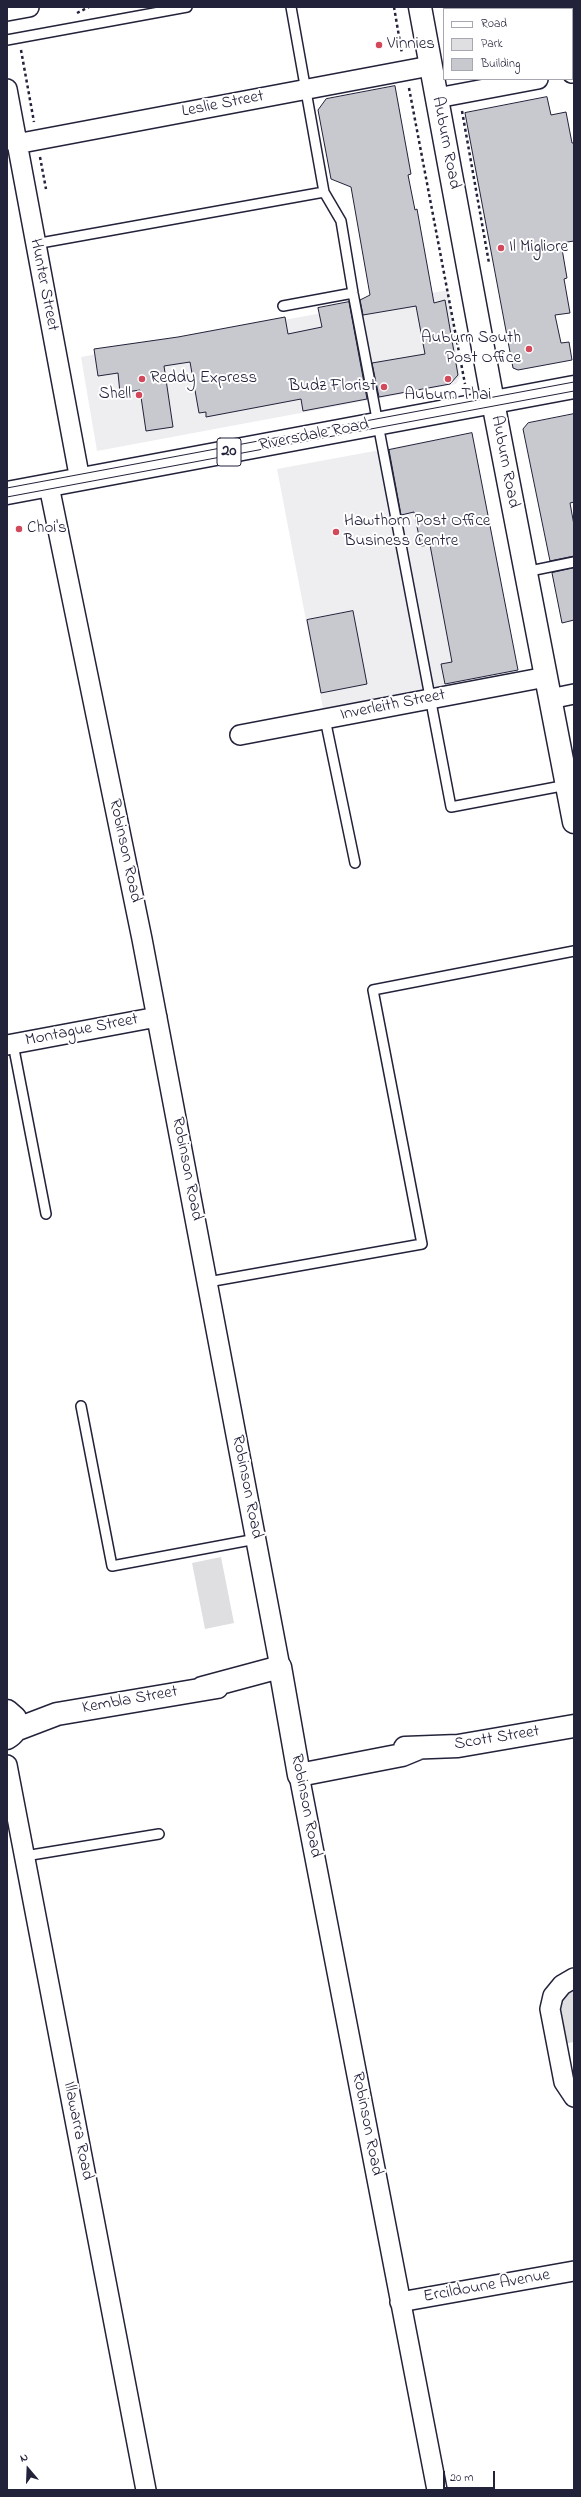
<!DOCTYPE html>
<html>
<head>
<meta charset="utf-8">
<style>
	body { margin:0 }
	#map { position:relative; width:581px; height:2497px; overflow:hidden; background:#fff; font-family:"Indie Flower",sans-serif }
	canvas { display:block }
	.frame { position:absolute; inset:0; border:8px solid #22223b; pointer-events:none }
	.legend { position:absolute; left:443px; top:8px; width:130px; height:72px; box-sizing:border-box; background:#fff; border:1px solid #a7a7b1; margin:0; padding:5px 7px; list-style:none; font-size:12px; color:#22223b }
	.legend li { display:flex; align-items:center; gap:8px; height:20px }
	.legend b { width:20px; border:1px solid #a7a7b1 }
	.north { position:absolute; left:8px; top:2449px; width:40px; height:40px; -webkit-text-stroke:3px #fff; paint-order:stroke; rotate:341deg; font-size:11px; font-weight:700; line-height:16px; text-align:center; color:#22223b }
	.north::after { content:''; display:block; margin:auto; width:14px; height:18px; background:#22223b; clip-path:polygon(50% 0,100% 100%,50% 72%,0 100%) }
	.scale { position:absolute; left:443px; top:2471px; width:52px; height:18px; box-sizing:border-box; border:2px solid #22223b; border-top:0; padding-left:5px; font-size:12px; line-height:14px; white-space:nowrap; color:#22223b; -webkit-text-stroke:3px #fff; paint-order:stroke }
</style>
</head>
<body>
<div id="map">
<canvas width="581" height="2497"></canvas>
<div class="frame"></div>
<ul class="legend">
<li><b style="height:5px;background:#fff"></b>Road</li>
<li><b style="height:11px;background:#dfdfe2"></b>Park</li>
<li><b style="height:11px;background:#c8c8cf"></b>Building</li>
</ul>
<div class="north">N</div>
<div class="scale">20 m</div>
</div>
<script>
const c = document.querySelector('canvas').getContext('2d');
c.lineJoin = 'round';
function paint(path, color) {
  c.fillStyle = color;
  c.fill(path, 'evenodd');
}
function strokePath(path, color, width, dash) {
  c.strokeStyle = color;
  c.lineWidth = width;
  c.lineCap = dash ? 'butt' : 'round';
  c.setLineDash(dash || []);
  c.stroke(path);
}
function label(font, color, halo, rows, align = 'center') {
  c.font = font + ' "Indie Flower",sans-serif';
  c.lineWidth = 4;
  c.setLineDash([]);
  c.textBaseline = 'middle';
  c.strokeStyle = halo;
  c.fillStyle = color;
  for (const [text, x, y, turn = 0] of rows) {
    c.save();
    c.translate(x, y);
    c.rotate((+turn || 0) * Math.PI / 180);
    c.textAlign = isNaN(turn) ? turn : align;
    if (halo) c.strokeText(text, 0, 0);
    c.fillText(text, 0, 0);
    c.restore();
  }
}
paint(new Path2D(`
	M448,290l12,87 -4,7 -359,67 -16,-94z
	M472,433l46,237 -195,39 -46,-240z`), '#eeeef1');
paint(new Path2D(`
	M221,1557l13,66 -29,6 -13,-66z
	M574,1983v59l-11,2 -7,-36z`), '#dfdfe2');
const building = new Path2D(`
	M395,86l16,88 -3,1 7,35 2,-1 17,94 11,-3 13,75 -8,9 -71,13 -7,-34 53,-9 -9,-48 -53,9 -3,-15 10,-5 -19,-108 -20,-8 -13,-69 8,-11z
	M547,97l4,18 15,-3 6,31h2v98l-13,2 6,35 -3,1 6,34 -15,2 6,28 8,-1 3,18 -54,10 -5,-2 -48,-255z
	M349,302l18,97 -64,12 -2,-12 -95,18v-5l-7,1 -9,-51 -26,4 9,61 -27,4 -6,-41 -20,3 -2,-20 -20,3 -4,-27 84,-12 107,-20 3,17 34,-7 -4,-19z
	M574,414v88l-4,1 4,22v31l-24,5 -27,-132 5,-6z
	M472,433l46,237 -73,14 -4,-20 11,-2 -22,-117 -9,1 -7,-34 -13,3 -12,-65z
	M574,568v52l-12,3 -10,-50z
	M353,611l14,73 -46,9 -14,-73z`);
paint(building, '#c8c8cf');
strokePath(building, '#22223b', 1);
const lane = new Path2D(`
	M291,7l33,185 17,29 12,72 98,514 116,-22
	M555,7v2
	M7,40l180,-33
	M35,244l289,-52
	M283,306l70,-13
	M525,572l49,-10
	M325,719l30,144
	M13,1044l33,170
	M208,1282l214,-38 -49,-254 201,-39
	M81,1406l31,160 144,-27
	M25,1856l134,-22`);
const street = new Path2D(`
	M7,11l22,-4
	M572,73l2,-1
	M7,89l73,391
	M437,98l101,-19
	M16,144l414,-78
	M49,486l93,453 138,728
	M550,699l24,-5
	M240,735l306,-58
	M7,1045l150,-28
	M7,1765l139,725
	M299,1775l138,715
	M574,1978l-12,7 -9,11 -3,13 14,73 10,15
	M400,2302l174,-31`);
const secondary = new Path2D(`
	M493,402l81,420
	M202,1688l78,-21 19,108 103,-20 17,-7
	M7,1711l8,7c3,9 0,15 -8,20
	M15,1730l42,-16 160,-27
	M405,1748l53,-2 116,-20`);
const primary = new Path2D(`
	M420,7l73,395
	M7,493l567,-106`);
strokePath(lane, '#22223b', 12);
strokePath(street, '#22223b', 22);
strokePath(secondary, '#22223b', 25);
strokePath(primary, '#22223b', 25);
strokePath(new Path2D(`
	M394,7l8,47
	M77,13l12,-6
	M21,50l13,72
	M409,88l56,296
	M462,111l27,152
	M40,157l6,32`), '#22223b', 2.5, [3, 3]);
strokePath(lane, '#fff', 9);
strokePath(street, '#fff', 19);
strokePath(secondary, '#fff', 22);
strokePath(primary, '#fff', 22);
strokePath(new Path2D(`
	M7,488l567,-106
	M7,497l567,-106`), '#22223b', 1);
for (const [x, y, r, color] of [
	[379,45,4,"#d1495b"],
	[501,248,4,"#d1495b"],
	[529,349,4,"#d1495b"],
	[142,379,4,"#d1495b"],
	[448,379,4,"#d1495b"],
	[384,387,4,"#d1495b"],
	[139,395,4,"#d1495b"],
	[19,529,4,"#d1495b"],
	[336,532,4,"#d1495b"]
]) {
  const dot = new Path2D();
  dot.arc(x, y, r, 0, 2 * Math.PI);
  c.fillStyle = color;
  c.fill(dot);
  strokePath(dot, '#fff', 1.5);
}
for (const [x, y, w] of [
	[229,452,24]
]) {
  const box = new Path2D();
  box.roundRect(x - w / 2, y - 14, w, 28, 3);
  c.fillStyle = '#fff';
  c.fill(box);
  strokePath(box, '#22223b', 1);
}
label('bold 16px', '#22223b', null, [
	["20",229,452]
]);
label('17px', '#22223b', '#fff', [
	["Vinnies",387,45],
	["Il Migliore",509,248],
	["Auburn South",521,339,"right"],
	["Post Office",521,359,"right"],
	["Reddy Express",150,379],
	["Budz Florist",376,387,"right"],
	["Shell",131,395,"right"],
	["Auburn Thai",448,396,"center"],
	["Hawthorn Post Office",344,522],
	["Business Centre",344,542],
	["Choi's",27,529]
], 'left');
label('17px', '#22223b', '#fff', [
	["Leslie Street",223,105,-11],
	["Auburn Road",445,143,79],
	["Hunter Street",43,285,79],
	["Riversdale Road",314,436,-11],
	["Auburn Road",504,462,79],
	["Inverleith Street",393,706,-11],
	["Robinson Road",124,851,78],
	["Montague Street",82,1031,-11],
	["Robinson Road",186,1169,79],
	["Robinson Road",246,1487,79],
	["Kembla Street",130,1701,-10],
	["Scott Street",497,1739,-9],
	["Robinson Road",305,1806,79],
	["Robinson Road",366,2124,79],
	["Illawarra Road",77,2131,79],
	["Ercildoune Avenue",487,2287,-10]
]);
</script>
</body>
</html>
